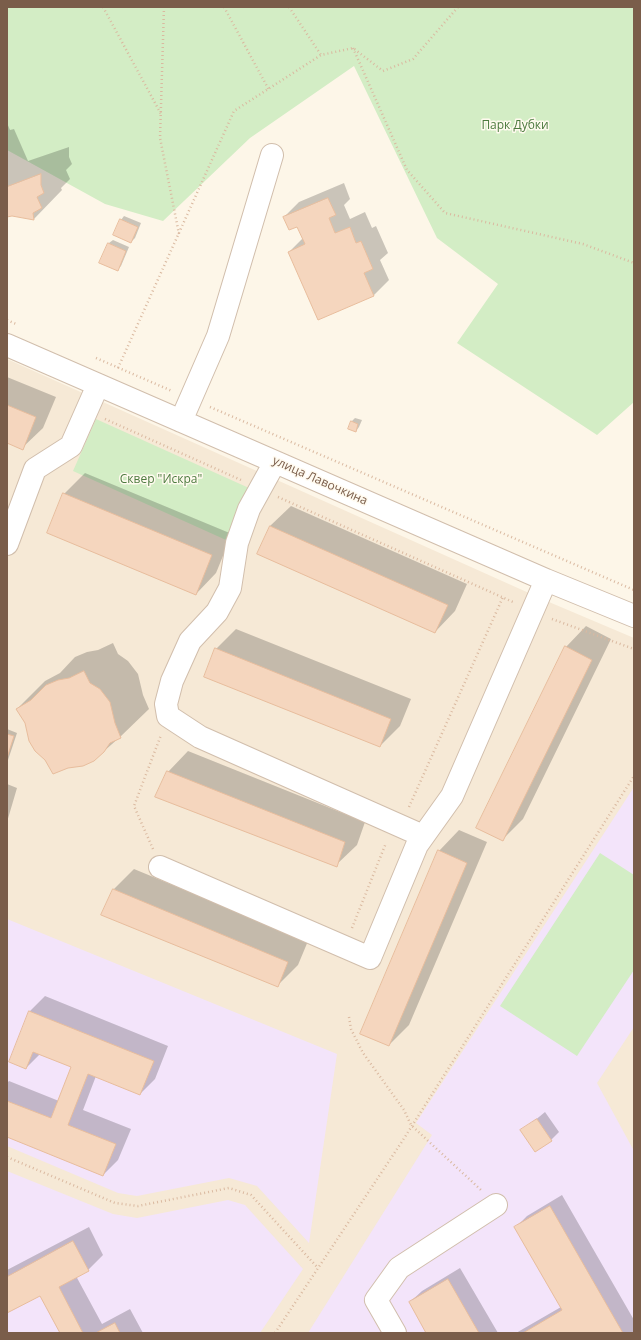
<!DOCTYPE html>
<html>
<head>
<meta charset="utf-8">
<style>
	body { margin:0 }
	#map { position:relative; width:641px; height:1340px; overflow:hidden; background:#fdf6e8; font-family:"Open Sans",sans-serif }
	canvas { display:block }
	.frame { position:absolute; inset:0; border:8px solid #7a5d4a; pointer-events:none }
</style>
</head>
<body>
<div id="map">
<canvas width="641" height="1340"></canvas>
<div class="frame"></div>
</div>
<script>
const c = document.querySelector('canvas').getContext('2d');
c.lineJoin = 'round';
function paint(path, color) {
  c.fillStyle = color;
  c.fill(path, 'evenodd');
}
function strokePath(path, color, width, dash) {
  c.strokeStyle = color;
  c.lineWidth = width;
  c.lineCap = dash ? 'butt' : 'round';
  c.setLineDash(dash || []);
  c.stroke(path);
}
function label(font, color, halo, rows, align = 'center') {
  c.font = font + ' "Open Sans",sans-serif';
  c.lineWidth = 3;
  c.setLineDash([]);
  c.textBaseline = 'middle';
  c.strokeStyle = halo;
  c.fillStyle = color;
  for (const [text, x, y, turn = 0] of rows) {
    c.save();
    c.translate(x, y);
    c.rotate((+turn || 0) * Math.PI / 180);
    c.textAlign = isNaN(turn) ? turn : align;
    if (halo) c.strokeText(text, 0, 0);
    c.fillText(text, 0, 0);
    c.restore();
  }
}
paint(new Path2D(`
	M7,359l542,243 85,36v695h-627z`), '#f6e9d6');
paint(new Path2D(`
	M634,787v240l-37,56 37,68v182h-326l124,-198 -16,-12z
	M7,919l330,135 -28,189 -52,-57 -28,-8 -92,18 -19,-3 -111,-47z
	M7,1171l106,43 24,4 91,-18 17,5 58,64 -43,64h-253z`), '#f3e4fa');
paint(new Path2D(`
	M7,7h627v395l-37,33 -140,-92 41,-59 -61,-46 -83,-172 -104,72 -87,83 -58,-17 -98,-54z
	M96,419l153,69 -23,52 -153,-69z
	M600,853l34,22v95l-57,86 -77,-50z`), '#d3edc5');
paint(new Path2D(`
	M7,123l3,7 4,-1 14,32 41,-14v10l3,7 -6,6 4,9 -9,9 1,2 -28,29 -22,-5 -5,2z
	M344,183l6,16 -6,6 6,14 15,-7 7,16 4,-2 12,27 -8,7 9,20 -15,15 -56,24 -29,-67 14,-14 -6,-13 -13,-8 15,-15z
	M124,216l17,7 -6,15 -4,4 -10,-22z
	M113,240l16,7 -8,19 -4,4 -8,-27z
	M7,377l49,20 -13,31 -21,20 -15,-6z
	M355,418l7,2 -3,7 -3,4 -5,-9z
	M85,473l147,61 -16,39 -20,21 -132,-100z
	M291,506l176,78 -12,27 -20,21 -165,-106z
	M586,626l25,13 -88,180 -21,21 64,-193z
	M236,629l175,70 -11,27 -20,20 -164,-97z
	M113,643l5,11 10,7 10,13 5,21 6,14 -29,28 -17,15 -77,-29 -9,-14 28,-28 15,-8 15,-16 12,-5 11,-2z
	M7,729l10,4 -10,30z
	M188,751l177,71 -8,23 -21,20 -168,-93z
	M7,784l10,4 -10,34z
	M459,830l28,12 -78,183 -20,20 50,-194z
	M134,869l174,72 -10,24 -20,20 -164,-96z
	M45,996l123,50 -13,33 -15,15 -44,-18 -13,34 48,19 -13,31 -15,15 -96,-39v-53l2,-2 50,20 13,-34 -32,-13 -14,14 -16,-7 20,-50z
	M545,1112l14,20 -8,8 -29,-9z
	M562,1195l72,125v13h-118l45,-26 -46,-79 12,-12z
	M89,1227l14,28 -15,15 -12,6 26,48 28,-15 13,24h-82l-21,-38 -33,17v-42z
	M460,1268l38,65h-70l-18,-31 12,-11z`), '#0003');
const building = new Path2D(`
	M41,174v11l3,8 -7,4 5,11 -9,5 1,7 -22,-4 -5,1v-30z
	M328,198l8,17 -7,3 6,15 15,-6 6,16 5,-2 12,28 -9,4 10,23 -56,24 -30,-68 17,-8 -8,-17 -8,3 -6,-13z
	M120,219l18,8 -7,16 -18,-8z
	M108,243l18,8 -8,20 -19,-8z
	M7,405l29,12 -13,33 -16,-7z
	M351,421l7,3 -2,8 -8,-3z
	M63,493l149,62 -16,40 -149,-62z
	M270,526l178,79 -13,28 -178,-79z
	M565,646l27,14 -89,181 -27,-13z
	M215,648l176,71 -11,28 -176,-70z
	M84,671l6,12 10,6 10,13 5,21 6,15 -11,5 -6,9 -10,9 -11,5 -15,2 -15,6 -8,-14 -10,-9 -6,-10 -4,-18 -9,-14 15,-9 15,-15 12,-5 11,-2z
	M7,734l7,2 -7,22z
	M167,771l178,71 -8,25 -182,-70z
	M438,850l29,13 -78,183 -29,-12z
	M113,889l175,73 -10,25 -177,-72z
	M29,1011l125,50 -14,34 -52,-21 -20,51 48,19 -13,32 -96,-39v-36l44,17 20,-51 -38,-15 -7,17 -17,-7z
	M537,1119l15,22 -17,11 -15,-22z
	M550,1206l73,127h-100l39,-23 -48,-83z
	M73,1241l16,30 -30,16 24,46h-23l-20,-37 -33,17v-36z
	M448,1279l31,54h-53l-17,-31z
	M115,1323l5,10h-24z`);
paint(building, '#f5d6be');
strokePath(building, '#e8bd9d', 1);
const minor = new Path2D(`
	M7,345l539,235 88,36
	M181,421l37,-85 54,-181
	M275,462l-26,47 -12,34 -7,45 -13,24 -27,29 -18,40 -6,23 2,12 32,21 223,99
	M7,544l28,-75 36,-23 27,-61
	M160,867l210,91 47,-113 35,-49 94,-216
	M395,1333l-19,-33 23,-32 97,-63`);
strokePath(minor, '#d1beac', 24);
strokePath(new Path2D(`
	M103,7l58,107
	M164,7l-4,131 19,96
	M224,7l45,83
	M289,7l32,48
	M353,48l54,122 38,43 138,31 51,19
	M7,320l9,4
	M96,358l76,33
	M118,368l116,-257 87,-56 32,-7 30,23 30,-12 45,-52
	M210,407l424,183
	M105,419l136,61
	M278,497l235,105
	M552,619l82,30
	M409,807l94,-210
	M153,849l-19,-43 27,-71
	M352,928l34,-85
	M349,1017l2,12 12,24 41,57 7,15 70,65
	M7,1157l108,46 23,3 91,-18 22,7 67,73
	M275,1333l128,-193 231,-364`), '#dab9a0', 2.5, [1, 3]);
strokePath(minor, '#fff', 22);
label('12px', '#4c7a3e', '#fffaef', [
	["Парк Дубки",515,126],
	["Сквер \"Искра\"",161,480]
]);
label('12px', '#7a5d4a', '#fffaef', [
	["улица Лавочкина",320,481,24]
]);
</script>
</body>
</html>
